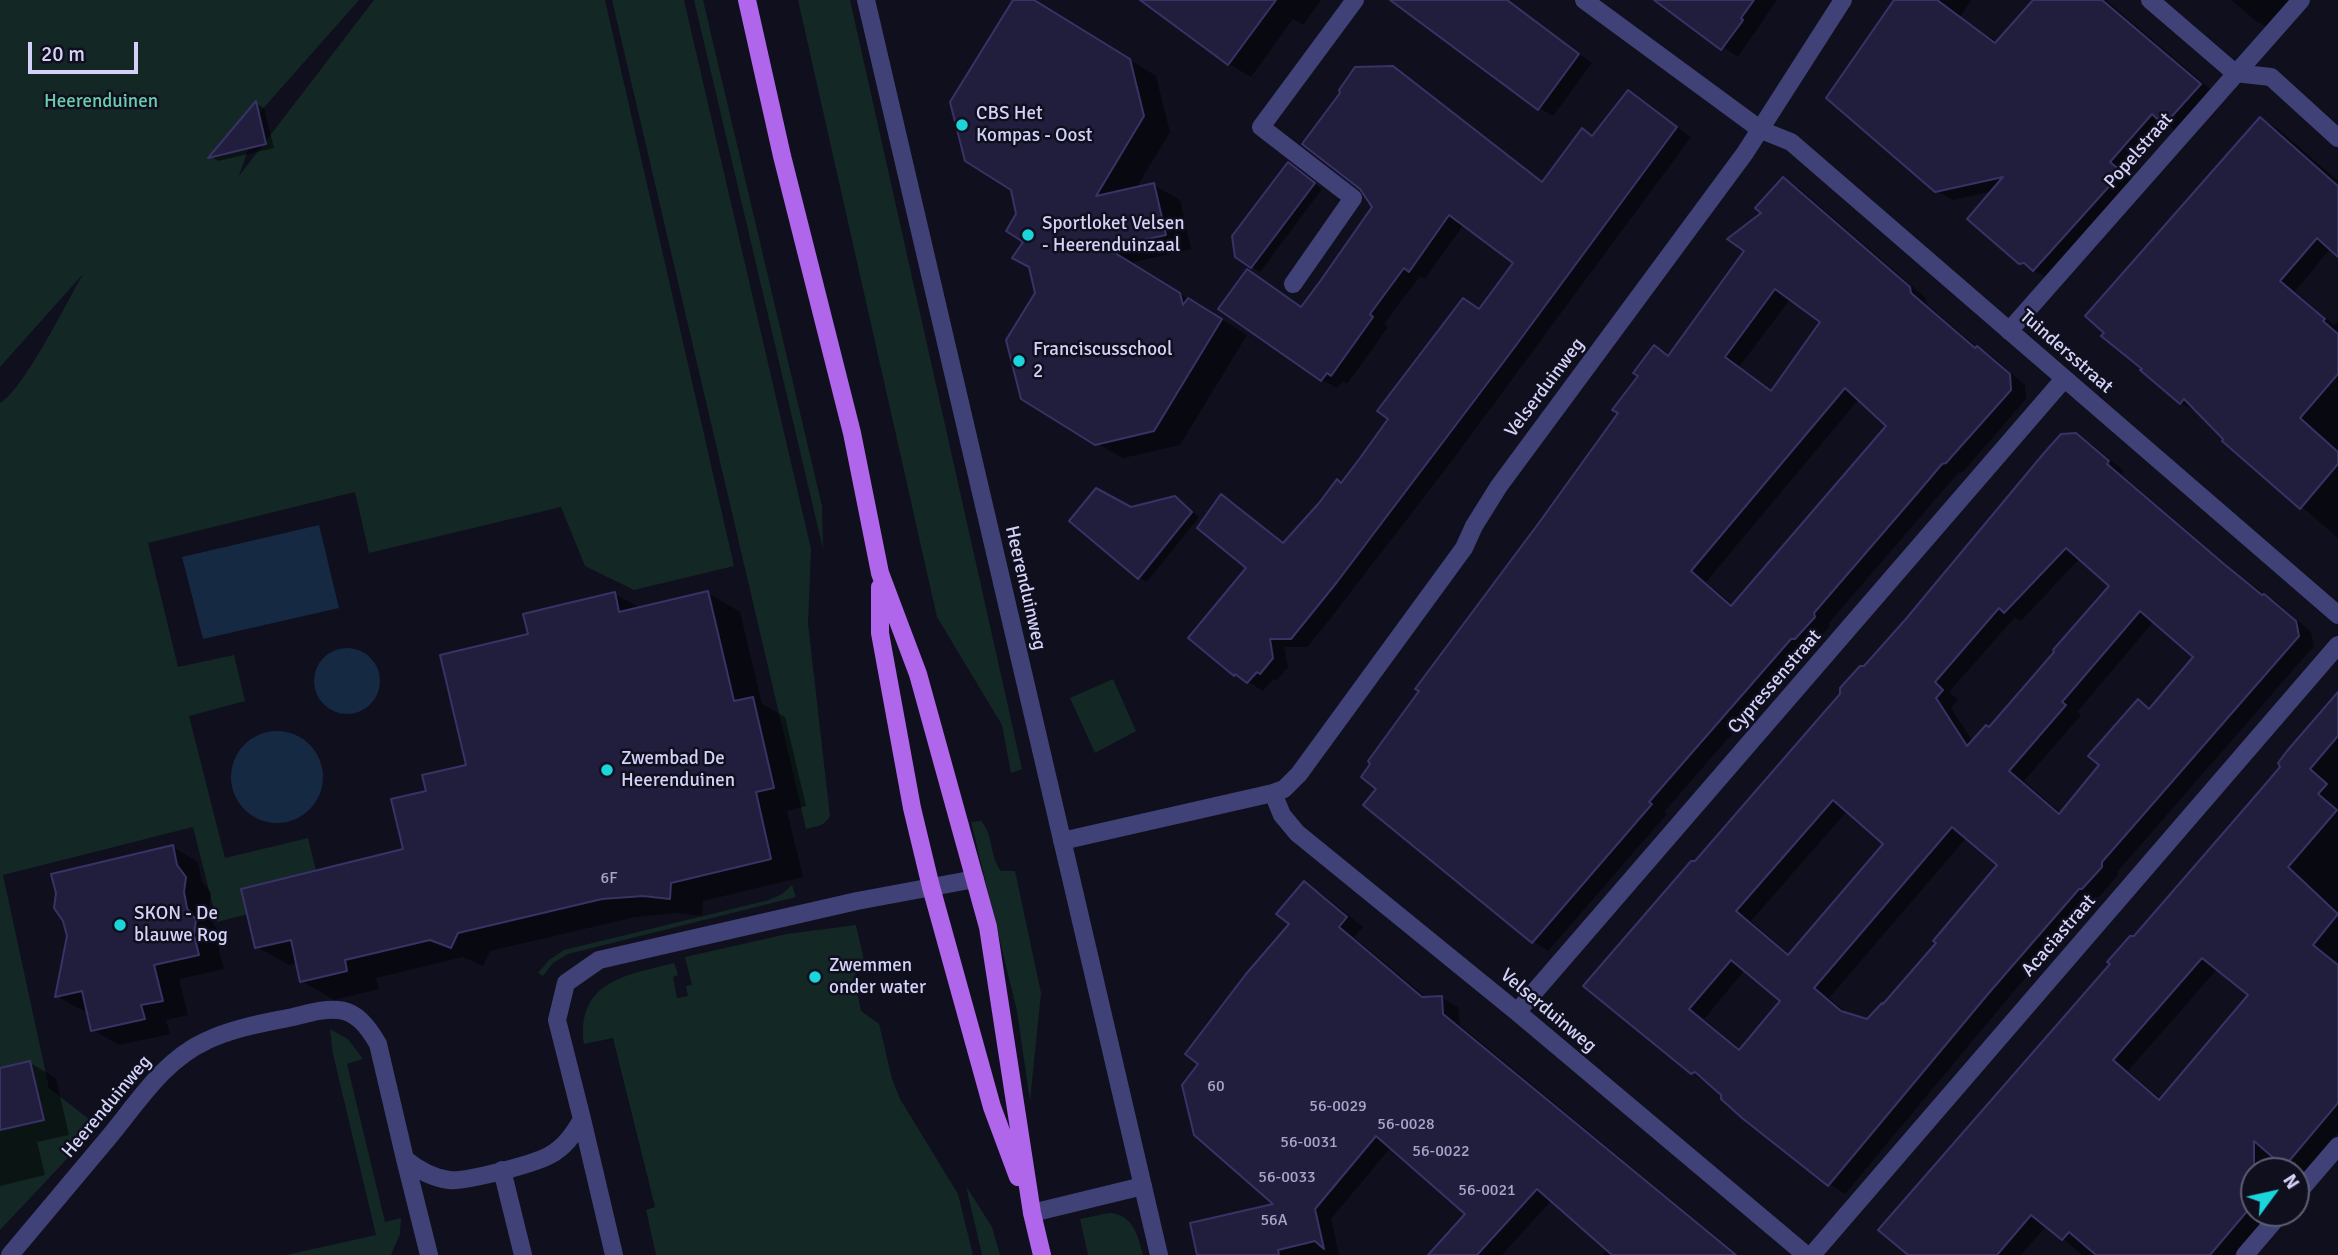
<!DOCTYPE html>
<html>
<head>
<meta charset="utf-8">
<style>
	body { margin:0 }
	#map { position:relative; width:2338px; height:1255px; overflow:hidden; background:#100f1e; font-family:Signika,sans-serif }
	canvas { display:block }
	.north { position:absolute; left:2240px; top:1157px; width:70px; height:70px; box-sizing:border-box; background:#100f1e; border:2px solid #5e5d76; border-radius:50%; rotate:57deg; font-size:19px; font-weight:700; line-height:28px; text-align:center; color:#d3d2f9 }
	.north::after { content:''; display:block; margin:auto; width:24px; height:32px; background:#1cd5db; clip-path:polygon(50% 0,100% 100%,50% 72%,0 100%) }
	.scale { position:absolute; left:28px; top:42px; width:110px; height:32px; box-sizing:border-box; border:4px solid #d3d2f9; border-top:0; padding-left:9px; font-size:21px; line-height:24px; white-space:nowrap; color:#d3d2f9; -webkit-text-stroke:5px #100f1e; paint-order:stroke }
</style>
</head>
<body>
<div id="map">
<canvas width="2338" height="1255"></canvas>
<div class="north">N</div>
<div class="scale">20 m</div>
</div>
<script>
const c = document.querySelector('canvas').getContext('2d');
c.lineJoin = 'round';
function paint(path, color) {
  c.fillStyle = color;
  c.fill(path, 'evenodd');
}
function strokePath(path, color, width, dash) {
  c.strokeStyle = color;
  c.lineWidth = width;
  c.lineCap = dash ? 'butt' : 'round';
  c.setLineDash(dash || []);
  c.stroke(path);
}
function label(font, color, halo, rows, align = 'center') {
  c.font = font + ' Signika,sans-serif';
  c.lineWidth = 5;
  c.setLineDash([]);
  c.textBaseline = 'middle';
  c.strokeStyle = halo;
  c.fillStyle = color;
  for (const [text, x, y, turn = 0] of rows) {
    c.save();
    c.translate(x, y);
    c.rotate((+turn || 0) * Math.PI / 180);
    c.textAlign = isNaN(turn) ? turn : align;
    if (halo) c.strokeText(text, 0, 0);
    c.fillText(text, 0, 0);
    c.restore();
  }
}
paint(new Path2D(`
	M0,0h359l-98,111 -22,65 135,-176h231l129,566 -100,24 -49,-24 -24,-59 -192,46 -14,-61 -207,51 30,124 56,-12 11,46 -56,15 36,142 83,-20 14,57 -105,27 -24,-95 -190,48 46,213 49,38 -98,104v-827c23,-12 68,-103 83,-129l-83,93z
	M612,0h72l127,549 -3,75 22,192c-5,10 -13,10 -24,13z
	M694,0h9l119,506 1,43z
	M798,0h52l172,769 -11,4 -9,-48 -65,-108z
	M1113,679l23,52 -41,22 -25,-55z
	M981,821c13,14 8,35 20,50h14l26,122 -11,108 -13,-90 -46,-189z
	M792,885l4,12 -228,57 -15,9 -10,13 -5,-3 11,-13 15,-10 205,-50 13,-6z
	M856,925l8,35 -10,17 7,34 18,13 13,55 8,20 58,95 15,61h-317l-10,-45 9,-3 -42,-169 -29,6c-8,-63 43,-69 90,-81l4,12 -5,2 4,21 11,-2 -2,-10 6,-1 -7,-28 102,-23z
	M330,1029l18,10 15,20 -16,5 38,158 16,-4 -1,16 -9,21h-105l90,-20 -43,-181z
	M966,1186l26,41 8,28h-18z
	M1109,1213c25,2 28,21 34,42h-55l-8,-36z`), '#132725');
paint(new Path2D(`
	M319,525l20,83 -136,31 -21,-82z
	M314 681a33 33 0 1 1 66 0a33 33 0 1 1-66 0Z
	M231 777a46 46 0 1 1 92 0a46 46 0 1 1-92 0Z`), '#152942');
paint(new Path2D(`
	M1015,0h17l124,76 14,56 -35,58 19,-5 26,15 11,49 -61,14 117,72 -67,110 -57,13 -27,-15 -59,-150 -19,-79z
	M1143,0h178l-18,25 -10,-6 -42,58 -22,-13z
	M1409,0h94l89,63 -39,53 -14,-8z
	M1658,0h119l-39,57z
	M1895,0h76l-48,75 7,5 46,-52 22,14 36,-42h72l110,94 -35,39 -15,-8 -41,48 12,10 -87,96 -30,-16 -27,-72 -40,9 -17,-10z
	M2231,0h66l-26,30 -15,-9z
	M1392,68l16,9 136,106 38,-53 12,7 34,-45 63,45 -243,329 -125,162 -16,19h-23l4,20 -12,14 -3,-2 -10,12 -28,-17 -45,-36 58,-70 -27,-72 15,9 49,38 57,-59 49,-65 72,-119 17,10 36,-48 -52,-38 -39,55 -5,-3 -36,48 4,3 -41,57 -4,-3 -6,7 -15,-8 -74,-109 55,37 72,-101z
	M256,103l8,5 10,40 -56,13 -7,-4z
	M2261,119l16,9 61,53v73l-7,-6 -36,43 39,34 4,-5v218l-113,-98 -28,-28 -16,-9 -38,-33z
	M1295,170l27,19 -62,83 -24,-16z
	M1783,179l16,9 127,110 1,6 51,44 15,9 32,28 1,14 -63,73 -5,1 -122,142 -7,8 1,3 -19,21 -4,1 -109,125 -34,39 3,2 -119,137 -15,-10 -155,-152 242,-376 34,-66 15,9 78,-105zM1791,298l32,24 -51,69 -33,-24zM1859,399l29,27 -155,179 -27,-23z
	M2076,435l16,9 32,27 -3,3 119,102 40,29 31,27 3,14 -196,225 -1,5 -18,21h-4l-91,106 -159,191 -16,-10 -106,-90 -31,-21 -106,-87 110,-123 168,-195zM2080,558l31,27 -122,144 -16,13 -22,-34 7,-8 -9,-8 66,-75 6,4zM2154,621l42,36 -45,52 -12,-8 -38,64 -40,48 -37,-32 57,-66 -4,-3zM1848,810l37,34 -95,111 -39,-34zM1967,837l32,28 -61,78 -54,63 -17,15 -18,-6 -20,-17zM1745,970l37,31 -41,49 -37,-31z
	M1175,498l24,19 -52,65 -8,-4 -9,-69z
	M708,593l32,19 22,92 23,13 21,89 -19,5 16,66 -100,24 -1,15 -26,-3 -41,4 -145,34 -7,15 -20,-9 -87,21 3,11 -45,11 -32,-19 -4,-18 -9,2 -32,-18 149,-96 22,-59 40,-26 63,-131 84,-41 27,15z
	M2338,695v437l-38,44 -4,9v-14h-42v42h15l-35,42h-154l1,-1 -34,-29 -26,30h-111l225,-317 123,-143zM2218,968l32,27 -88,105 -34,-29z
	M173,847l25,15 4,19 9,12 -2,15 4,16 8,12 -2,14 5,19 -45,10 9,36 -22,5 4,14 -51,11 -26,-15 -5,-21 -5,2 -26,-15z
	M1305,884l16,9 42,34 -9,10 73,61h15l16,9 2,18 278,230h-136l5,-7 -55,-48 -50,55h-72l38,-41 -77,-67 -60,72 8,36h-140l78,-50 -76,-142 90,-139z
	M30,1063l26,15 13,57 -32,7 8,33 -45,11v-116z`), '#0007');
const building = new Path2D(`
	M1013,0h21l96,59 14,57 -48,80 58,-13 12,52 -59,13 73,45 3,12 5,-7 34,21 -68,112 -59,14 -74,-46 -15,-59 29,-47 -6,-26 -17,-9 11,-16 -17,-11 10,-17 -5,-24 -46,-29 -15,-59z
	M1140,0h136l-48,65z
	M1390,0h117l72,54 -41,56z
	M1654,0h100l-13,18 2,2 -2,3 -20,27z
	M1894,0h43l58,43 38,-43h69l99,84 -37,41 -12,-11 -42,48 12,10 -89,99 -9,-8 -5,1 -52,-45 36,-42 -68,15 -109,-94z
	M1393,66l149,116 40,-54 10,8 36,-46 49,37 -166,225 -174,230 -46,57h-21l3,19 -13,16 -3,-2 -10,11 -12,-9 -1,2 -46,-38 58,-70 -49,-40 24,-34 62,49 36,-40 18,-24 4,4 19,-25 28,-39 -11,-8 86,-113 16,11 34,-46 -64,-48 -40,57 -5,-4 -34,46 3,3 -42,59 -4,-3 -6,8 -103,-72 29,-40 54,38 20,-27 51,-73 -12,-18 -58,-45 38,-51 -1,-3 16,-23z
	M256,101l10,43 -58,14z
	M2260,117l78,69v71l-21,-19 -37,43 45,38 -2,2 15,13v40l-38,44 38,34v12l-38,45 -78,-68 1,-2 -39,-40 -4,5 -40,-34 2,-1 -41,-33 3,-3 -19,-17z
	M1288,162l27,21 -64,85 -16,-11 -3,-21z
	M1783,177l127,110 1,6 64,55 2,-2 33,28 1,16 -65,73 -4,1 -22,26 -100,116 -6,7 1,4 -20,22h-4l-109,125 -33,38 3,2 -120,139 -169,-138 13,-16 -15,-12 9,-13 -2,-3 51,-70 -4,-2 126,-169 77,-107 -6,-3 26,-34 -5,-3 21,-28 14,11 76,-105 -17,-12 34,-26 -6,-5zM1775,289l45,33 -49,69 -46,-34zM1845,388l41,38 -155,180 -40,-35z
	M2076,433l33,28 -2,3 117,100 38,31 2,-1 32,27 3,15 -197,226v5l-20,22h-3l-91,105 -160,192 -86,-68 -21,-19v-4l-26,-23 -4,2 -108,-88 108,-125h4l124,-143 21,-24v-6l20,-22h4l41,-46 139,-167 17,-19zM2066,548l43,38 -56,64 1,2 -32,37 -33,38 -3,-2 -19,21 -31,-48 7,-8 -8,-8 64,-74 5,5zM2140,611l53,46 -44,52 -11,-10 -50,57 11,9 -40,49 -50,-43 57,-66 -4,-3zM1833,800l50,44 -95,111 -52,-44zM1952,827l45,38 -64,76 3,2 -53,61 -1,-1 -15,16 -26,-8 -27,-23zM1731,960l49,41 -41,49 -50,-41z
	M1096,488l35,19 44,-11 17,16 -54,67 -69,-58z
	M708,591l26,110 19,-4 21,91 -18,4 15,67 -100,24 -1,16 -27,-3 -41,3 -144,34 -7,15 -21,-8 -85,20 2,11 -47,11 -9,-42 -36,8 -14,-59 162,-40 -12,-50 35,-8 -4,-16 44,-10 -26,-110 88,-21 -5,-20 37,-9 55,-13 4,20z
	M2338,692v44l-28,33 17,15 -9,10 19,16 -49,57 50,47 -25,31 25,20v138l-54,64 -30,-26v62l-44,52h-114l-27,-23 -7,8 -31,-25 -34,40h-89l-30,-25 232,-266 -3,-2 23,-26h4l123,-142 23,-27 -2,-4 9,-12zM2202,958l46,37 -89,105 -46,-40z
	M173,845l4,20 9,12 -2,15 3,16 9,12 -2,15 5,20 -45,10 9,36 -22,4 4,14 -54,12 -9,-40 -27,6 12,-61 -4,-15 -9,-13 2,-15 -5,-19z
	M1304,881l43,36 -8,10 83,70 20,-1 1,18 293,241h-124l-75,-66 -60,66h-49l37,-41 -89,-78 -61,73 9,40 -9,-8 -37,9 1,5h-82l-7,-32 83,-19 -79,-69 -12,-50 16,-21 -13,-10 61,-80 43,-50 -13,-10z
	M30,1061l14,59 -44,10v-62z`);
paint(building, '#211d3c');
strokePath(building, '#393266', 2);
strokePath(new Path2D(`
	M866,0l293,1255
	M1584,0l177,130 30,12 547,473
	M2150,0l85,73 36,4 67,61
	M1293,284l60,-86 -92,-71 94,-127
	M2009,331l292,-331
	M1273,793l9,22 15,18 220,179 289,243
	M1062,841l211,-48 11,-4 15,-15 165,-226 10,-22 25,-40 246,-333 98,-153
	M1517,1012l547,-633
	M582,1119l32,136
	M405,1159l24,96
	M502,1170l21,85
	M2296,1195l42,-49
	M1032,1213l111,-27
	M10,1255c33,-39 66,-79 99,-118 29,-35 55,-77 97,-96 27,-13 58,-18 87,-24 43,-11 61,-15 85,27l27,115c12,10 28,19 44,21 17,2 85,-16 101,-25 15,-8 24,-21 32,-36l-25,-99 9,-37 33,-23 258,-59 118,-22
	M1812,1255l526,-610
	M2245,1255l36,-42`), '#404277', 18);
strokePath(new Path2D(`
	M747,0l35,156 70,277 28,140 38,101 70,253 44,286 10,42
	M880,587v46l32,175 19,79 61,220 26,70`), '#b066eb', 18);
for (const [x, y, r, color] of [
	[962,125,7,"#1cd5db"],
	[1028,235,7,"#1cd5db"],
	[1019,361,7,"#1cd5db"],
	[607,770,7,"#1cd5db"],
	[120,925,7,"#1cd5db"],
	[815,977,7,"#1cd5db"]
]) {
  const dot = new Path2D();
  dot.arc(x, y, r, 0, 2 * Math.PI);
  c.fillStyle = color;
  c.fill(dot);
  strokePath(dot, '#100f1e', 2.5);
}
label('16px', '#a6a5ca', null, [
	["6F",609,879],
	["60",1216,1087],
	["56-0029",1338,1107],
	["56-0028",1406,1125],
	["56-0031",1309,1143],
	["56-0022",1441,1152],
	["56-0033",1287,1178],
	["56-0021",1487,1191],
	["56A",1274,1221]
]);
label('19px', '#67cfae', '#100f1e', [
	["Heerenduinen",101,102]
]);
label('19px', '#d3d2f9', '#100f1e', [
	["CBS Het",976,114],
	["Kompas - Oost",976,136],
	["Sportloket Velsen",1042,224],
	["- Heerenduinzaal",1042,246],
	["Franciscusschool",1033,350],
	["2",1033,372],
	["Zwembad De",621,759],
	["Heerenduinen",621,781],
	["SKON - De",134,914],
	["blauwe Rog",134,936],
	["Zwemmen",829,966],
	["onder water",829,988]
], 'left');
label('19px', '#d3d2f9', '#100f1e', [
	["Popelstraat",2139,151,-49],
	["Tuindersstraat",2066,352,41],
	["Velserduinweg",1545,388,-53],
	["Heerenduinweg",1025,588,77],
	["Cypressenstraat",1775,682,-49],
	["Acaciastraat",2059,936,-49],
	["Velserduinweg",1548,1011,40],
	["Heerenduinweg",107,1107,-50]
]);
</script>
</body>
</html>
